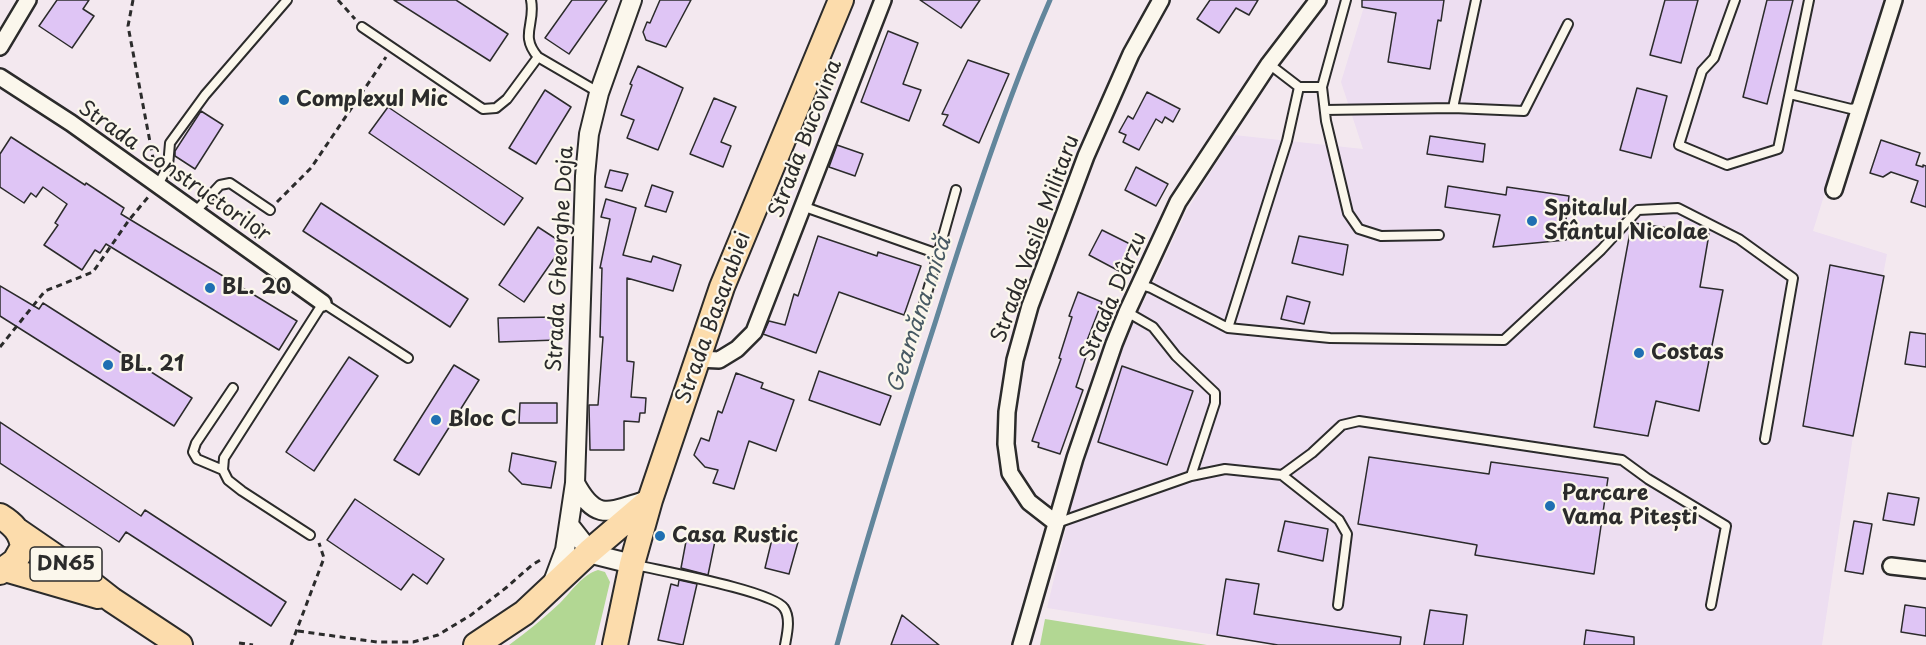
<!DOCTYPE html>
<html>
<head>
<meta charset="utf-8">
<style>
	body { margin:0 }
	canvas { display:block; background:#f3e8ef }
</style>
</head>
<body>
<canvas width="1926" height="645"></canvas>
<script>
const c = document.querySelector('canvas').getContext('2d');
c.lineJoin = 'round';
function paint(path, color) {
  c.fillStyle = color;
  c.fill(path, 'evenodd');
}
function strokePath(path, color, width, dash) {
  c.strokeStyle = color;
  c.lineWidth = width;
  c.lineCap = dash ? 'butt' : 'round';
  c.setLineDash(dash || []);
  c.stroke(path);
}
function label(font, color, halo, rows, align = 'center') {
  c.font = font + ' "Playpen Sans",sans-serif';
  c.lineWidth = 4.5;
  c.setLineDash([]);
  c.textBaseline = 'middle';
  c.strokeStyle = halo;
  c.fillStyle = color;
  for (const [text, x, y, turn = 0] of rows) {
    c.save();
    c.translate(x, y);
    c.rotate((+turn || 0) * Math.PI / 180);
    c.textAlign = isNaN(turn) ? turn : align;
    if (halo) c.strokeText(text, 0, 0);
    c.fillText(text, 0, 0);
    c.restore();
  }
}
paint(new Path2D(`
	M1366,0h519l-72,231 74,23 -34,182 -31,209h-544l-231,-37 32,-134 35,-108 22,-50 15,-28 35,-76 48,-77 129,14 -22,-67z`), '#eddef1');
paint(new Path2D(`
	M598,570l7,2 5,10 -15,63h-86c18,-13 35,-27 51,-42 12,-12 22,-28 38,-33z
	M1045,619l162,26h-167z`), '#b2d793');
strokePath(new Path2D(`
	M837,645c30,-109 64,-217 99,-325 34,-108 69,-216 114,-320`), '#62869c', 5);
const building = new Path2D(`
	M57,0h32l-6,9 11,7 -22,32 -33,-22z
	M394,0h62l52,34 -18,27z
	M572,0h35l-38,54 -24,-16z
	M660,0h31l-25,47 -20,-7 -3,-8 4,-10 3,1z
	M920,0h60l-19,28z
	M1210,0h48l-9,15 -13,-7 -17,25 -22,-14z
	M1362,0h82l-3,21 -3,-1 -8,49 -42,-7 8,-49 -34,-6z
	M1665,0h33l-17,63 -31,-8z
	M1767,0h26l-26,104 -24,-7z
	M888,31l30,12 -15,41 18,6 -12,31 -48,-19z
	M968,60l41,14 -30,69 -36,-18 5,-10 -6,-1z
	M638,66l45,22 -25,62 -31,-12 7,-18 -13,-5 11,-30 -2,-1z
	M1637,88l30,8 -16,62 -31,-8z
	M545,90l26,17 -35,57 -27,-16z
	M1147,92l33,17 -7,13 -8,-5 -3,6 -6,-4 -17,31 -16,-8 3,-7 -7,-3 9,-16 5,3z
	M714,98l22,9 -15,35 10,4 -8,21 -33,-13z
	M388,107l135,91 -19,27 -135,-92z
	M201,111l22,14 -28,44 -20,-13v-5z
	M1430,136l55,8 -2,18 -56,-8z
	M11,137l74,48 1,-2 38,25 -3,6 176,107 -18,29 -173,-106 -6,9 -5,-3 -13,20 -38,-25 14,-20 -3,-2 12,-19 -24,-17 -7,10 -5,-4 -7,10 -24,-16v-33z
	M1881,140l39,13 -4,12 7,2v-2l3,1v41l-15,-5 7,-21 -27,-9 -8,5 -13,-4z
	M837,145l26,9 -8,22 -26,-9z
	M1136,167l32,17 -12,22 -31,-16z
	M610,170l18,4 -6,17 -17,-4z
	M652,185l21,7 -7,20 -21,-6z
	M1448,186l58,9 1,-8 62,9 -4,32 4,2 -3,10 -73,7 7,-32 -55,-8z
	M606,199l30,9 -13,47 28,7 2,-6 28,9 -8,26 -46,-13v83l7,1 -3,35 15,1 -1,15h-5l-1,9 -15,-1v29h-34l-1,-45h9l5,-68h-3l2,-69h-2l10,-49 -9,-2z
	M321,203l147,96 -18,28 -147,-96z
	M1634,223l75,11 -9,53 23,3 -24,121 -43,-10 -8,35 -54,-9 37,-200z
	M538,227l26,17 -40,58 -25,-17z
	M1102,230l30,15 -13,26 -30,-16z
	M818,236l59,20 1,-4 43,14 -17,49 -65,-23 -23,61 -53,-19 6,-13 16,4 9,-31 4,2z
	M1299,236l49,9 -5,30 -51,-12z
	M1830,265l54,11 -31,160 -50,-10z
	M0,286l39,23 4,-6 149,95 -18,28 -174,-110z
	M1078,292l24,10 -16,41 4,1 -14,43 7,3 -23,64 -22,-7 1,-4 -7,-2 29,-82 -2,-1 13,-41 -3,-1z
	M1287,296l23,6 -6,22 -23,-5z
	M556,317l1,23 -58,2 -1,-24z
	M1910,332l16,2v33l-21,-3z
	M349,357l29,19 -64,95 -28,-19z
	M454,365l25,15 -60,95 -25,-15z
	M1122,366l71,25 -26,74 -69,-23z
	M819,371l72,25 -11,29 -71,-25z
	M736,373l27,10 -2,5 33,12 -18,51 -27,-10 -15,48 -21,-6 5,-13 -13,-3 -11,-12 7,-17 8,3 9,-30 4,2z
	M520,403h37v20h-38z
	M0,422l141,94 4,-6 141,92 -15,24 -145,-94 -7,10 -119,-79z
	M512,453l44,9 -5,26 -29,-4 -13,-13z
	M1369,457l120,17 2,-12 117,16 -14,96 -119,-19 2,-10 -119,-21z
	M1888,493l31,5 -5,27 -31,-5z
	M355,499l89,60 -17,25 -14,-10 -12,16 -74,-50z
	M1285,521l43,8 -5,32 -45,-10z
	M1854,521l18,3 -9,50 -18,-3z
	M773,535l25,7 -9,32 -24,-6z
	M687,536l28,5 -7,34 -27,-7z
	M1226,579l33,5 -5,30 147,23 -1,8h-122l-61,-10z
	M679,580l18,4 -14,61 -25,-5 13,-56 7,2z
	M1905,605l21,3v28l-25,-4z
	M1430,610l37,5 -4,30h-39z
	M902,615l37,30h-48z
	M1586,630l48,7v8h-50z`);
paint(building, '#dfc5f5');
strokePath(building, '#2b2b2b', 1.5);
const service = new Path2D(`
	M531,0c5,24 -12,35 7,57l60,35
	M1346,0l-24,87 4,34 22,92 11,16 22,7 58,-1
	M1735,0l-21,58 -12,13 -23,74 48,20 51,-16 31,-149
	M362,27l121,82 13,-1 11,-9 31,-42
	M1269,64l30,23h23
	M1790,94l61,15 9,-2
	M1453,108l23,-108
	M1325,110l128,-2 71,3 44,-87
	M158,185l10,-19 2,-23 35,-48 82,-95
	M802,206l136,48
	M195,212l25,-27 10,-2 40,27
	M1141,285l10,3 77,40 102,10 174,2 97,-90 37,-40 40,-2 61,31 54,39 -28,161
	M924,304l32,-114
	M1228,328l59,-187 12,-54
	M223,470l-26,-11 -4,-7 3,-9 37,-55
	M1282,475l30,-22 30,-28 17,-4 263,39 26,19 78,47 -15,79
	M1191,476l34,-7 57,6 57,45 8,14 -9,71
	M1057,523l134,-47 24,-73v-10l-39,-37 -23,-29 -26,-15
	M310,535l-68,-44 -14,-11 -5,-10 1,-12 99,-155 85,55
	M636,565c25,6 137,26 148,43 7,10 3,26 1,37`);
const minor = new Path2D(`
	M0,47l28,-47
	M0,77l71,46 252,180
	M1834,190l60,-190
	M698,359l21,1 18,-11 17,-17 129,-332
	M1056,523l-27,-21 -19,-29 -4,-29 1,-32 8,-52 15,-54 56,-150 45,-102 30,-54
	M1891,566l35,4
	M1021,645l54,-187 39,-114 13,-32 51,-110 91,-138 49,-64`);
const tertiary = new Path2D(`
	M575,483c21,39 34,29 70,18
	M570,526l22,28 40,10
	M553,582l12,-32 10,-67 10,-307 4,-42 10,-41 33,-93`);
const primary = new Path2D(`
	M0,516c13,8 21,16 23,31l-8,14 -15,11
	M18,531l48,33 46,36 68,45
	M5,569l93,27
	M476,645l48,-32 65,-61 61,-52
	M615,645l17,-81 18,-64 72,-213 119,-287`);
strokePath(service, '#2b2b2b', 12);
strokePath(minor, '#2b2b2b', 20);
strokePath(tertiary, '#2b2b2b', 22);
strokePath(primary, '#2b2b2b', 28);
strokePath(new Path2D(`
	M133,0l-5,26 26,137
	M338,0l17,19
	M277,202l34,-34 75,-111
	M255,238l10,-18
	M0,347l45,-56 48,-19 36,-52 20,-24
	M298,631l79,11h36l25,-7 33,-20 36,-28 25,-22 10,-6
	M239,643l14,2
	M291,645l33,-87 -5,-15`), '#2b2b2b', 3, [6, 4.5]);
strokePath(service, '#fbf7ec', 8);
strokePath(minor, '#fbf7ec', 15);
strokePath(tertiary, '#fbf7ec', 18);
strokePath(primary, '#fcdcac', 24);
for (const [x, y, r, color] of [
	[284,100,6,"#1f6fb2"],
	[1532,221,6,"#1f6fb2"],
	[210,288,6,"#1f6fb2"],
	[1639,353,6,"#1f6fb2"],
	[108,365,6,"#1f6fb2"],
	[436,420,6,"#1f6fb2"],
	[1550,506,6,"#1f6fb2"],
	[660,536,6,"#1f6fb2"]
]) {
  const dot = new Path2D();
  dot.arc(x, y, r, 0, 2 * Math.PI);
  c.fillStyle = color;
  c.fill(dot);
  strokePath(dot, '#fbf7ec', 2);
}
for (const [x, y, w] of [
	[66,564,72]
]) {
  const box = new Path2D();
  box.roundRect(x - w / 2, y - 17, w, 34, 4.5);
  c.fillStyle = '#fbf7ec';
  c.fill(box);
  strokePath(box, '#2b2b2b', 1.5);
}
label('bold 20px', '#2b2b2b', null, [
	["DN65",66,564]
]);
label('bold 21px', '#2b2b2b', '#fbf7ec', [
	["Complexul Mic",296,100],
	["Spitalul",1544,209],
	["Sfântul Nicolae",1544,233],
	["BL. 20",222,288],
	["Costas",1651,353],
	["BL. 21",120,365],
	["Bloc C",448,420],
	["Parcare",1562,494],
	["Vama Pitești",1562,518],
	["Casa Rustic",672,536]
], 'left');
label('21px', '#2b2b2b', '#fbf7ec', [
	["Strada Bucovina",806,139,-69],
	["Strada Constructorilor",174,172,35],
	["Strada Vasile Militaru",1036,239,-70],
	["Strada Gheorghe Doja",561,259,-87],
	["Strada Dârzu",1114,297,-67],
	["Strada Basarabiei",714,318,-70]
]);
label('italic 22px', '#475963', '#fbf7ec', [
	["Geamăna mică",920,315,-72]
]);
</script>
</body>
</html>
